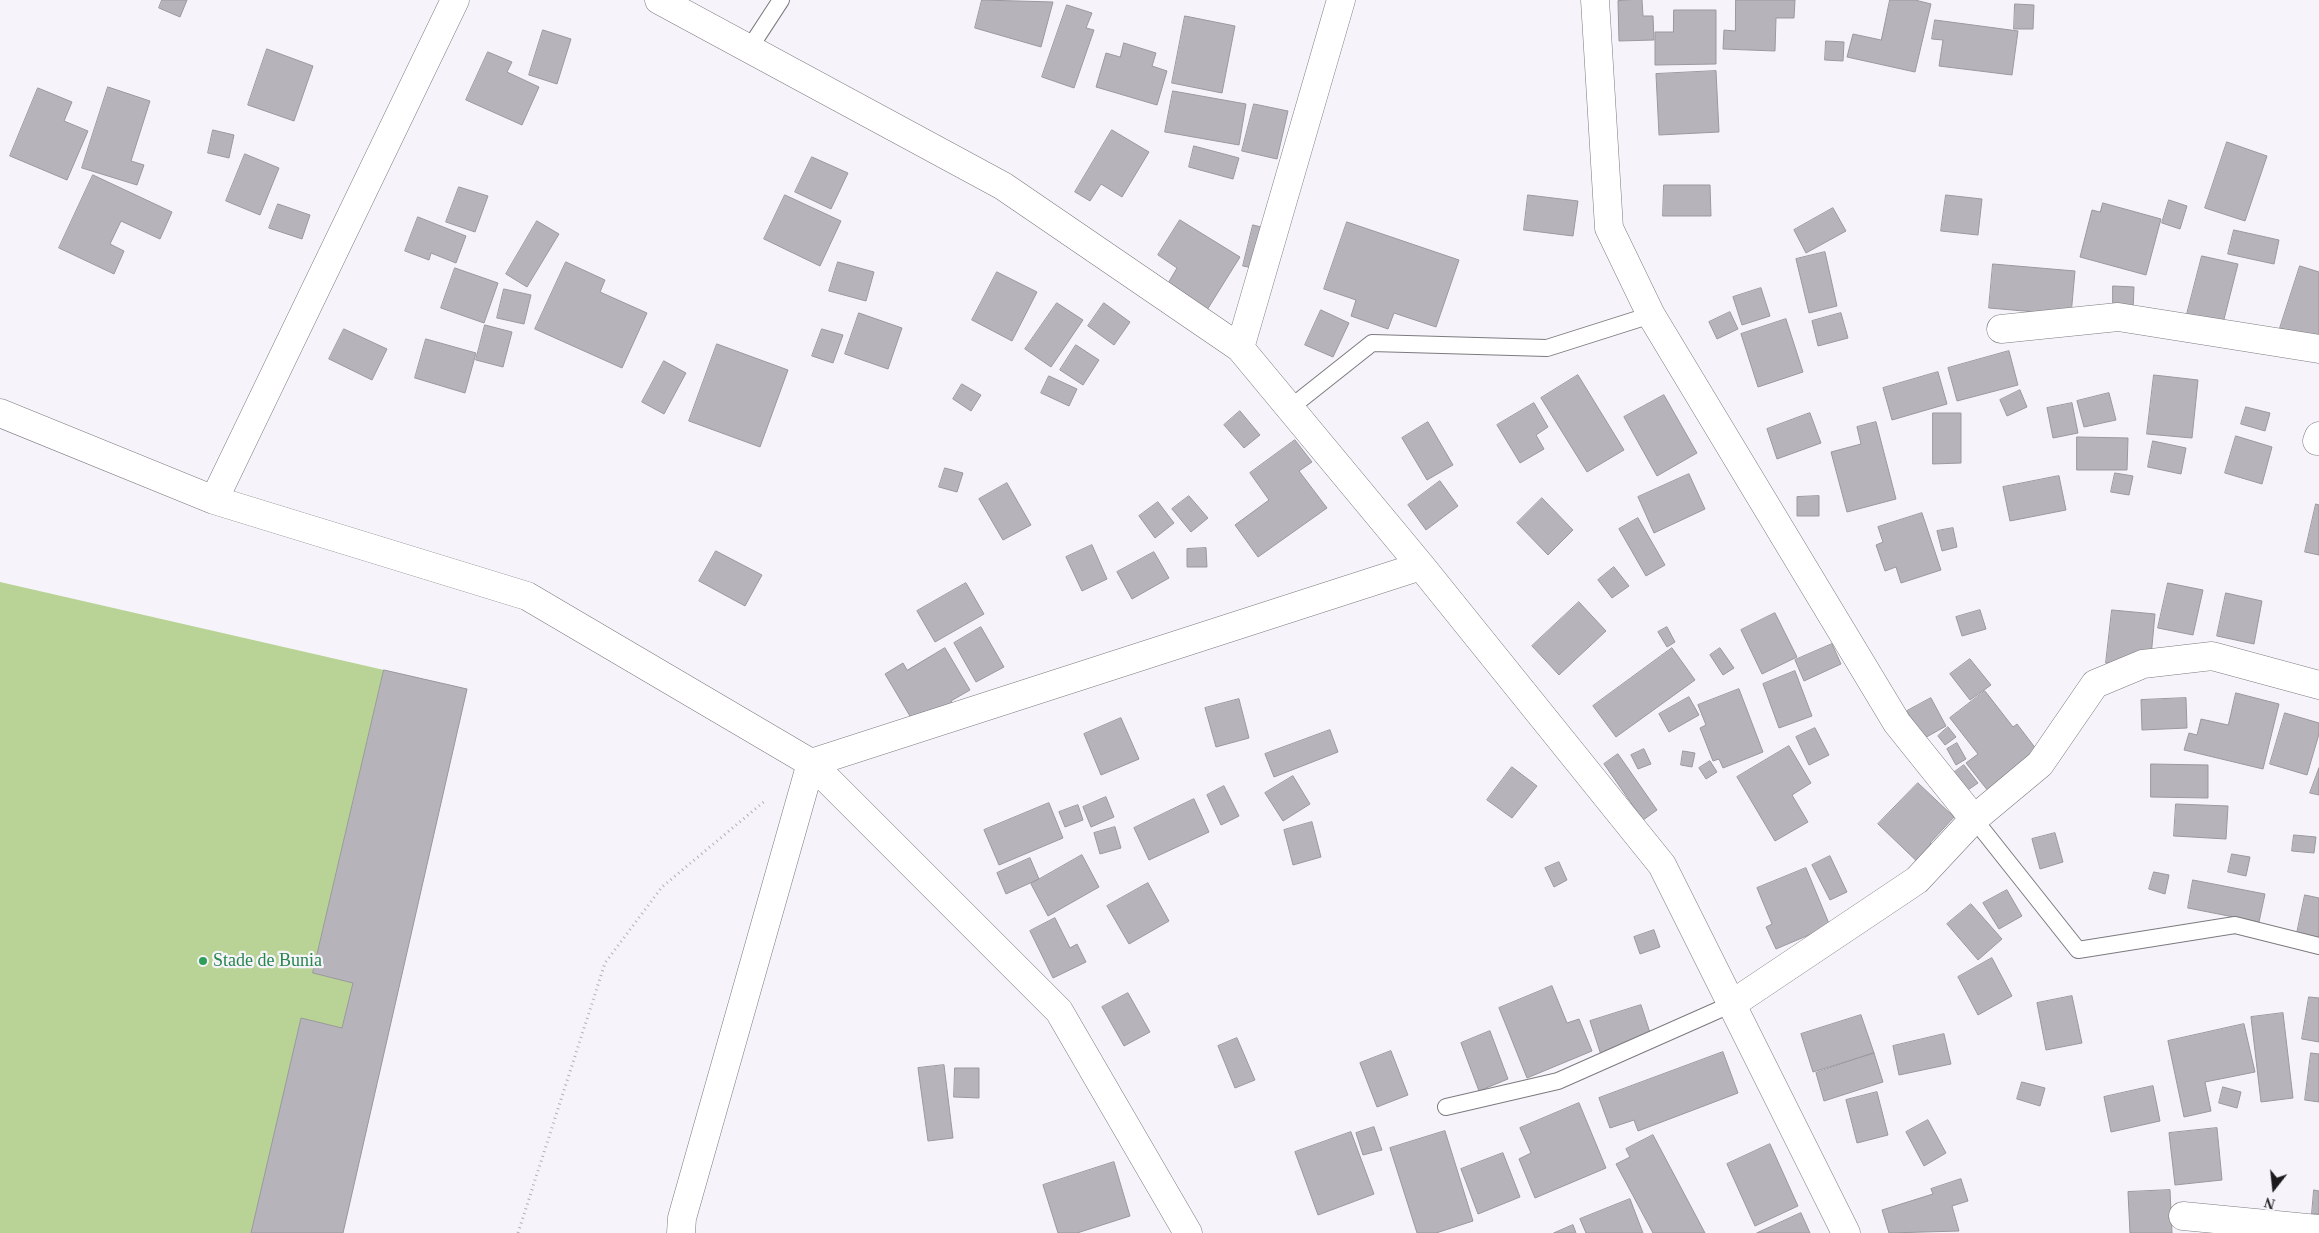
<!DOCTYPE html>
<html>
<head>
<meta charset="utf-8">
<style>
	body { margin:0 }
	#map { position:relative; width:2319px; height:1233px; overflow:hidden; background:#f6f4fa; font-family:"Times New Roman",serif }
	canvas { display:block }
	.north { position:absolute; left:2249px; top:1163px; width:50px; height:50px; -webkit-text-stroke:4px #f6f4fa; paint-order:stroke; rotate:196deg; font-size:14px; font-weight:700; line-height:20px; text-align:center; color:#1b1b1d }
	.north::after { content:''; display:block; margin:auto; width:18px; height:22px; background:#1b1b1d; clip-path:polygon(50% 0,100% 100%,50% 72%,0 100%) }
</style>
</head>
<body>
<div id="map">
<canvas width="2319" height="1233"></canvas>
<div class="north">N</div>
</div>
<script>
const c = document.querySelector('canvas').getContext('2d');
c.lineJoin = 'round';
function paint(path, color) {
  c.fillStyle = color;
  c.fill(path, 'evenodd');
}
function strokePath(path, color, width, dash) {
  c.strokeStyle = color;
  c.lineWidth = width;
  c.lineCap = dash ? 'butt' : 'round';
  c.setLineDash(dash || []);
  c.stroke(path);
}
function label(font, color, halo, rows, align = 'center') {
  c.font = font + ' "Times New Roman",serif';
  c.lineWidth = 4.5;
  c.setLineDash([]);
  c.textBaseline = 'middle';
  c.strokeStyle = halo;
  c.fillStyle = color;
  for (const [text, x, y, turn = 0] of rows) {
    c.save();
    c.translate(x, y);
    c.rotate((+turn || 0) * Math.PI / 180);
    c.textAlign = isNaN(turn) ? turn : align;
    if (halo) c.strokeText(text, 0, 0);
    c.fillText(text, 0, 0);
    c.restore();
  }
}
paint(new Path2D(`
	M0,582l467,107 -124,544h-343z`), '#b8d395');
const building = new Path2D(`
	M162,0h25l-7,17 -21,-9z
	M982,0l71,2 -12,45 -66,-19z
	M1642,0l1,16h10l1,24 -35,1 -1,-40z
	M1736,0h59l-1,18h-18l-1,33 -52,-2 1,-19 11,1z
	M1890,0h25l16,4 -16,68 -68,-15 6,-23 28,6z
	M2015,4l19,1 -1,24h-19z
	M1067,5l25,8 -6,15 8,2 -20,58 -32,-11z
	M1674,10h42v54l-61,1v-33h18z
	M1185,16l50,10 -13,67 -50,-10z
	M1935,20l83,11 -6,44 -73,-9 4,-26 -11,-1z
	M543,30l28,9 -14,45 -28,-9z
	M1826,41l18,1 -1,19 -18,-1z
	M1124,43l32,10 -4,13 15,5 -10,34 -61,-18 10,-34 14,4z
	M267,49l46,17 -19,55 -46,-16z
	M488,52l24,10 -5,10 32,15 -17,38 -56,-25z
	M1716,71l3,61 -60,3 -3,-61z
	M108,87l42,14 -19,60 13,4 -7,20 -55,-17z
	M38,88l34,14 -8,19 24,10 -21,49 -57,-24z
	M1173,91l73,13 -7,41 -74,-13z
	M1254,104l34,7 -11,48 -35,-8z
	M213,130l21,5 -5,23 -21,-5z
	M1112,130l37,22 -27,45 -21,-13 -11,17 -15,-9z
	M2227,142l40,14 -22,65 -40,-13z
	M1194,146l45,12 -6,21 -44,-12z
	M245,154l34,14 -19,47 -34,-14z
	M812,157l36,16 -17,36 -36,-17z
	M93,175l79,37 -12,27 -39,-18 -11,23 14,7 -10,23 -55,-26z
	M1664,185h46l1,31h-48z
	M459,187l29,9 -13,36 -29,-10z
	M785,195l56,26 -21,45 -56,-27z
	M1528,195l50,6 -5,35 -49,-6z
	M1946,195l36,4 -4,36 -37,-4z
	M2169,200l18,6 -7,23 -18,-6z
	M2103,203l58,16 -15,56 -66,-18 12,-47 8,2z
	M278,204l32,11 -8,24 -33,-11z
	M1833,208l13,23 -40,22 -12,-23z
	M418,217l48,19 -10,27 -25,-10 -2,7 -24,-9z
	M1180,220l60,37 -33,53 -40,-25 10,-17 -19,-13z
	M537,221l22,13 -32,53 -21,-13z
	M1347,222l112,38 -23,67 -42,-14 -6,16 -37,-13 5,-16 -32,-11z
	M1253,225l20,5 -10,40 -20,-4z
	M2234,230l45,10 -5,24 -46,-10z
	M1825,252l12,54 -28,7 -13,-54z
	M2202,256l36,8 -16,63 -36,-9z
	M566,262l39,18 -5,12 47,21 -25,55 -87,-39z
	M838,262l36,10 -8,29 -37,-10z
	M1993,264l82,7 -4,44 -82,-7z
	M2300,266l19,6v69l-39,-13z
	M455,268l43,15 -14,40 -43,-15z
	M997,272l40,20 -25,49 -40,-21z
	M2113,286l21,1 -1,24 -20,-1z
	M1761,288l9,28 -28,9 -9,-28z
	M504,289l27,6 -7,29 -27,-6z
	M1057,303l26,17 -32,47 -26,-18z
	M1104,303l26,19 -16,23 -26,-19z
	M1321,310l28,13 -16,34 -28,-12z
	M1730,312l8,17 -21,10 -8,-17z
	M859,313l43,15 -14,41 -43,-15z
	M1841,313l7,25 -30,8 -6,-25z
	M1786,319l17,53 -45,15 -17,-53z
	M485,325l27,7 -9,35 -27,-7z
	M344,329l43,20 -15,31 -43,-21z
	M822,329l21,6 -10,28 -21,-7z
	M426,339l50,14 -11,40 -50,-15z
	M717,344l71,26 -28,77 -71,-26z
	M1076,345l23,15 -16,25 -23,-15z
	M2009,351l9,34 -61,16 -9,-33z
	M664,361l22,12 -22,41 -22,-12z
	M1938,372l9,32 -55,16 -9,-32z
	M1578,375l46,75 -37,22 -46,-74z
	M2154,375l44,5 -6,58 -45,-4z
	M1049,376l28,13 -8,17 -28,-13z
	M962,384l19,11 -10,16 -18,-12z
	M2020,390l7,17 -20,9 -7,-16z
	M2109,393l7,27 -32,7 -7,-26z
	M1664,395l33,58 -40,23 -33,-59z
	M1534,403l14,24 -12,8 8,14 -24,14 -23,-38z
	M2072,403l6,30 -25,5 -6,-30z
	M2246,407l24,6 -5,18 -24,-7z
	M1240,411l20,24 -16,13 -20,-23z
	M1810,413l11,30 -44,16 -10,-30z
	M1933,413h28v50l-28,1z
	M1428,422l25,43 -26,15 -25,-42z
	M1876,422l20,77 -49,13 -16,-60 30,-8 -4,-17z
	M2236,436l36,11 -10,37 -37,-11z
	M2077,437l51,1 -1,32h-50z
	M1295,440l17,22 -13,9 28,37 -69,49 -23,-32 34,-25 -19,-27z
	M2153,441l33,7 -5,26 -33,-7z
	M945,468l18,5 -6,19 -18,-5z
	M2115,473l18,3 -4,19 -18,-3z
	M1689,474l16,35 -51,24 -16,-36z
	M2059,476l7,34 -56,11 -7,-34z
	M1440,481l18,25 -32,24 -18,-25z
	M1007,483l24,42 -28,15 -24,-41z
	M1189,496l19,22 -17,14 -19,-23z
	M1819,496v20h-22v-19z
	M1542,498l31,32 -25,25 -31,-32z
	M1158,502l16,21 -19,15 -16,-22z
	M2316,504l3,1v50l-14,-3z
	M1922,513l19,57 -40,13 -5,-16 -11,4 -9,-26 7,-3 -5,-15z
	M1638,518l27,47 -19,11 -27,-47z
	M1953,528l4,19 -15,4 -5,-20z
	M1092,545l15,34 -25,12 -16,-34z
	M1206,548l1,19h-20v-18z
	M716,551l46,24 -17,31 -46,-25z
	M1154,552l15,26 -37,21 -15,-27z
	M1614,567l15,19 -17,12 -14,-18z
	M966,583l18,31 -49,28 -18,-31z
	M2168,583l35,7 -10,45 -35,-7z
	M2226,593l36,8 -8,43 -37,-8z
	M1579,602l27,29 -47,44 -27,-29z
	M1980,610l6,19 -24,7 -6,-19z
	M2112,610l43,4 -5,53 -44,-4z
	M1775,613l22,44 -35,17 -21,-44z
	M981,627l23,40 -28,15 -22,-39z
	M1667,627l8,15 -8,5 -9,-15z
	M1832,644l9,20 -37,17 -9,-21z
	M945,648l25,42 -19,11 6,10 -37,22 -35,-59 18,-11 4,7z
	M1672,648l23,32 -79,57 -23,-31z
	M1720,648l14,20 -11,7 -13,-20z
	M1970,659l21,26 -21,15 -20,-26z
	M384,670l83,19 -124,544h-92l50,-215 41,10 11,-45 -40,-10z
	M1795,671l17,45 -33,12 -16,-44z
	M1739,689l24,63 -40,16 -4,-9 -6,2 -13,-33 6,-3 -8,-20z
	M1985,691l28,36 4,-3 29,38 -50,39 -30,-38 12,-9 -28,-36z
	M2236,693l43,11 -16,65 -79,-19 5,-17 8,2 4,-16 27,6z
	M1689,697l10,18 -30,17 -10,-18z
	M1931,698l15,28 -23,13 -16,-28z
	M2186,698l1,30 -45,2 -1,-30z
	M1239,699l10,39 -33,9 -11,-39z
	M2285,713l34,10v11l-12,41 -37,-11z
	M1121,718l18,41 -38,16 -17,-41z
	M1948,727l8,10 -11,8 -7,-9z
	M1815,728l14,27 -20,10 -13,-28z
	M1330,730l8,22 -64,25 -9,-23z
	M1957,743l9,16 -10,6 -9,-16z
	M1789,746l22,37 -19,12 16,27 -33,19 -38,-64z
	M1644,749l7,15 -13,5 -7,-14z
	M1683,751l12,2 -3,14 -11,-2z
	M1618,754l39,56 -14,10 -39,-56z
	M1710,761l7,11 -11,7 -7,-11z
	M2151,764l57,1v33l-57,-1z
	M1964,765l14,18 -13,9 -13,-18z
	M1512,767l25,19 -25,32 -25,-18z
	M2319,768v27l-9,-2z
	M1293,776l17,28 -27,17 -18,-28z
	M1918,783l36,34 -24,26 12,12 -15,16 -49,-47z
	M1224,786l15,30 -18,9 -14,-30z
	M1106,797l8,20 -23,10 -8,-20z
	M1194,799l15,33 -60,28 -15,-32z
	M1049,803l14,35 -64,27 -15,-35z
	M2176,804l52,2 -2,33 -52,-3z
	M1078,805l5,15 -18,7 -6,-15z
	M1312,822l9,35 -28,8 -9,-35z
	M1115,827l6,21 -21,6 -6,-21z
	M2055,833l8,29 -23,7 -8,-30z
	M2294,835l22,2 -2,16 -22,-2z
	M2232,854l18,3 -4,19 -18,-4z
	M1082,855l17,32 -51,29 -17,-32z
	M1830,856l17,36 -17,8 -18,-35z
	M1030,858l9,21 -33,15 -9,-21z
	M1559,862l8,18 -13,7 -9,-19z
	M1806,868l24,58 -54,23 -10,-22 6,-3 -15,-36z
	M2154,872l15,3 -4,19 -16,-5z
	M2193,880l72,14 -6,28 -71,-14z
	M1148,883l21,38 -40,23 -22,-38z
	M2007,890l15,26 -23,13 -16,-26z
	M2305,895l14,3v44l-23,-4z
	M1971,904l31,35 -24,21 -31,-36z
	M1055,918l15,30 7,-4 9,18 -33,16 -23,-47z
	M1654,930l6,17 -20,7 -6,-17z
	M1992,958l20,38 -34,19 -20,-38z
	M1552,986l15,37 12,-4 13,32 -65,27 -28,-70z
	M1128,993l22,39 -26,14 -22,-39z
	M2072,996l10,47 -36,7 -9,-47z
	M2309,997l10,1v44l-17,-3z
	M1641,1005l12,37 -51,16 -12,-37z
	M2283,1013l10,85 -32,4 -10,-85z
	M1861,1015l13,38 -61,19 -12,-38z
	M2244,1024l11,48 -50,10 6,29 -27,6 -16,-76z
	M1490,1031l18,48 -29,12 -18,-48z
	M1944,1034l7,30 -52,11 -6,-29z
	M1237,1038l18,42 -20,8 -17,-42z
	M1391,1051l17,44 -31,12 -17,-44z
	M1723,1052l15,41 -100,38 -4,-11 -24,8 -11,-30z
	M1874,1053l9,29 -59,19 -8,-28z
	M2311,1053l8,1v48l-14,-2z
	M944,1065l9,73 -25,3 -10,-73z
	M955,1068h24v30l-25,-1z
	M2022,1082l23,6 -5,18 -23,-7z
	M2153,1086l7,35 -49,11 -7,-35z
	M2223,1087l18,5 -4,16 -18,-5z
	M1877,1092l11,43 -31,8 -11,-43z
	M1579,1103l27,65 -71,30 -16,-39 12,-6 -11,-25z
	M1928,1120l18,33 -22,13 -18,-34z
	M1374,1127l8,23 -19,5 -7,-22z
	M2217,1128l5,52 -47,5 -6,-52z
	M1445,1131l28,90 -37,12h-19l-27,-85z
	M1351,1132l23,62 -56,21 -23,-63z
	M1653,1135l52,98h-52l-37,-69 14,-7 -4,-8z
	M1770,1144l28,62 -43,20 -28,-62z
	M1503,1153l17,44 -42,17 -17,-45z
	M1114,1162l16,54 -53,17h-19l-15,-48z
	M1961,1179l7,22 -16,5 7,25 -70,2 -7,-23 51,-16 -2,-5z
	M2170,1190l2,43h-42l-2,-41z
	M2314,1190l5,1v23h-7z
	M1630,1199l13,34h-57l-6,-14z
	M1801,1213l9,20h-53z
	M1573,1225l3,8h-22z`);
paint(building, '#b6b4ba');
strokePath(building, '#9a999e', 1);
const lane = new Path2D(`
	M749,49l32,-49
	M1290,408l82,-65 175,5 104,-33
	M1974,819l104,131 157,-25 84,21
	M1446,1107l112,-26 174,-77`);
const street = new Path2D(`
	M659,0l344,186 237,162 181,218 241,299 184,368
	M1595,0l14,228 42,87 246,408 77,96
	M2001,329l117,-12 201,32
	M1240,348l101,-348
	M0,413l214,87 313,96 284,167 248,248 129,222
	M2317,441l2,-5
	M214,500l241,-500
	M1732,1004l185,-124 57,-61 66,-55 55,-80 48,-20 69,-8 107,29
	M2183,1216l136,13
	M681,1233l1,-15 129,-455 610,-197`);
strokePath(lane, '#7c7a7f', 18);
strokePath(street, '#7c7a7f', 29);
strokePath(new Path2D(`
	M518,1233l87,-270 57,-76 104,-87`), '#b1b0b5', 3, [1, 4]);
strokePath(lane, '#fff', 16);
strokePath(street, '#fff', 28);
for (const [x, y, r, color] of [
	[203,961,5,"#2e9e5b"]
]) {
  const dot = new Path2D();
  dot.arc(x, y, r, 0, 2 * Math.PI);
  c.fillStyle = color;
  c.fill(dot);
  strokePath(dot, '#f6f4fa', 2);
}
label('18px', '#27864d', '#f6f4fa', [
	["Stade de Bunia",213,961]
], 'left');
</script>
</body>
</html>
